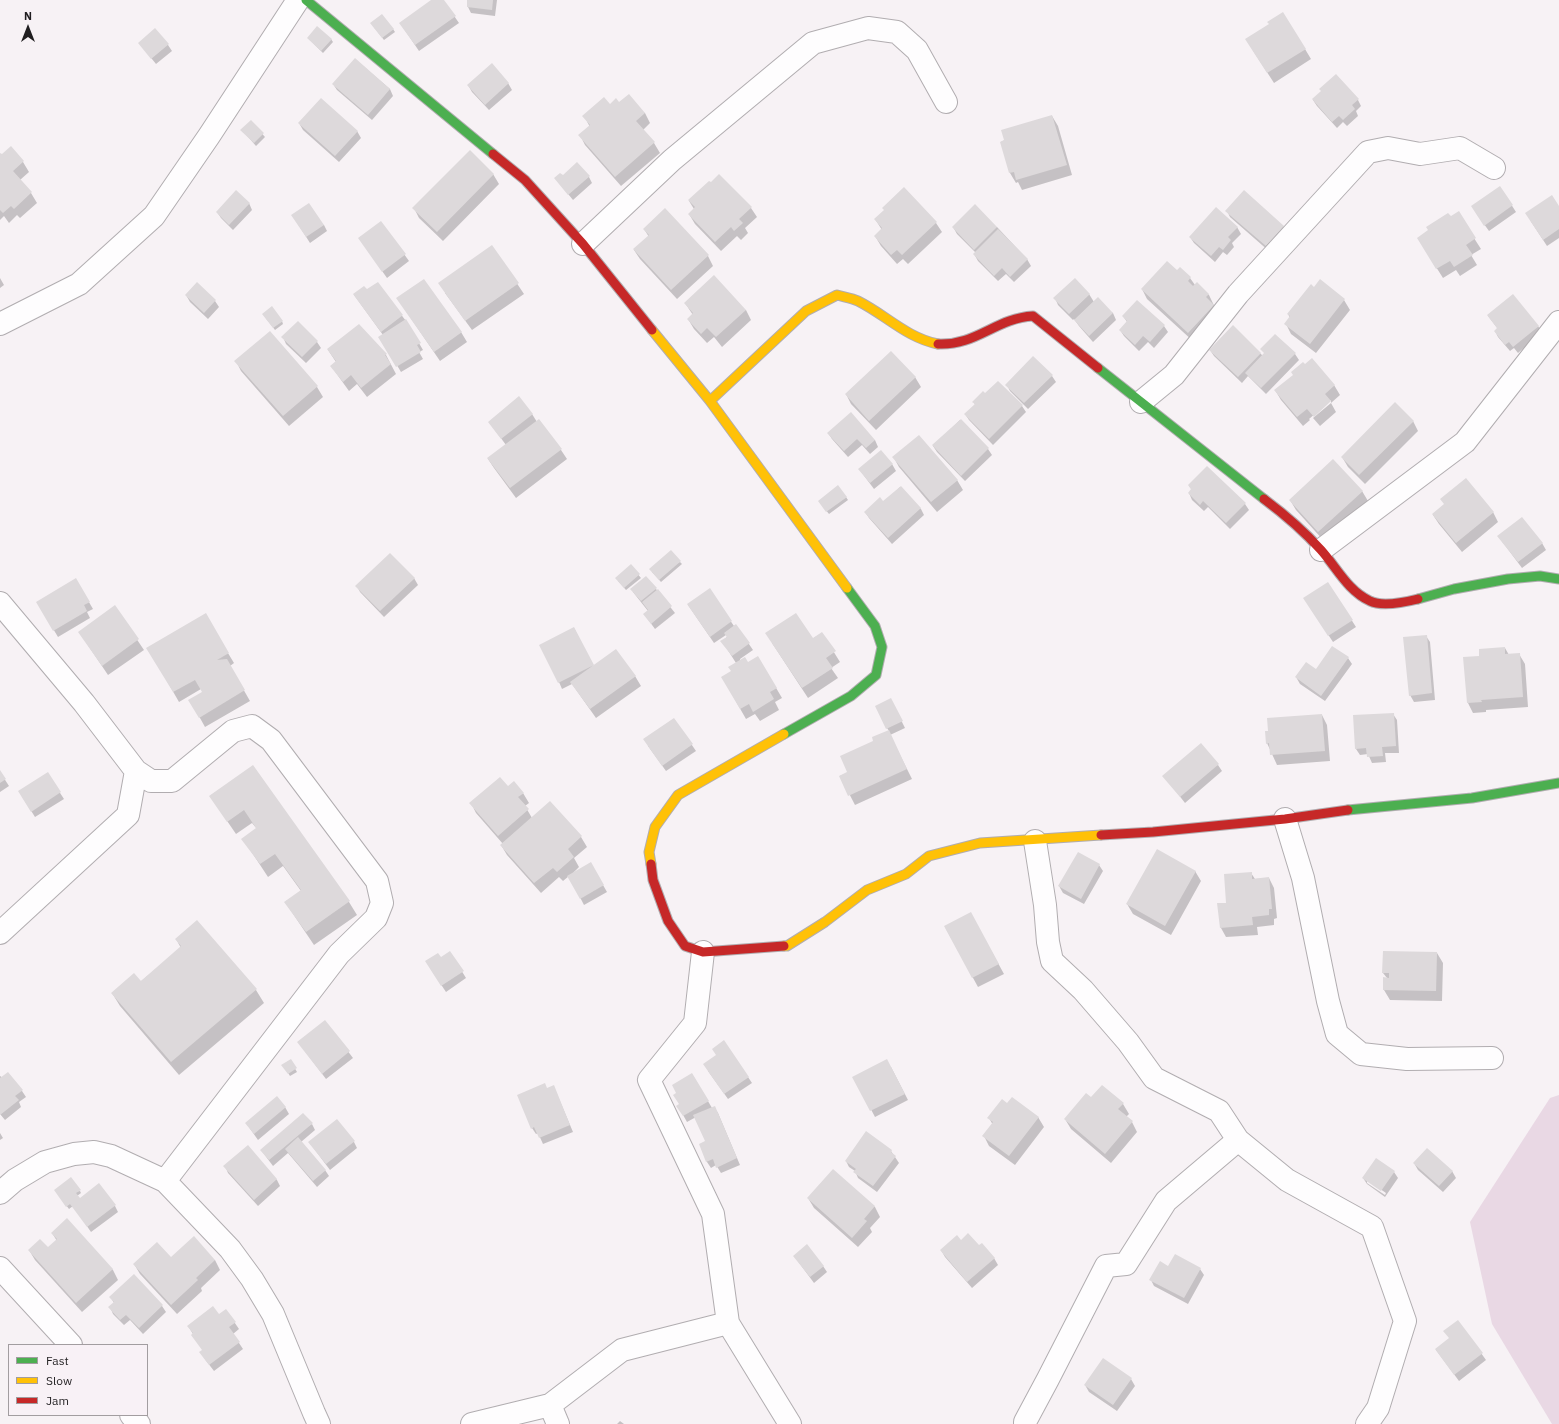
<!DOCTYPE html>
<html>
<head>
<meta charset="utf-8">
<style>
	body { margin:0 }
	#map { position:relative; width:1559px; height:1424px; overflow:hidden; background:#f7f2f5; font-family:"IBM Plex Sans",sans-serif }
	canvas { display:block }
	.legend { position:absolute; left:8px; top:1344px; width:140px; height:72px; box-sizing:border-box; background:#f8f1f6; border:1px solid #a29da0; margin:0; padding:5px 7px; list-style:none; font-size:12px; color:#201e20 }
	.legend li { display:flex; align-items:center; gap:8px; height:20px }
	.legend b { width:20px; border:1px solid #a29da0 }
	.north { position:absolute; left:8px; top:8px; width:40px; height:40px; -webkit-text-stroke:3px #f8f1f6; paint-order:stroke; rotate:0deg; font-size:11px; font-weight:700; line-height:16px; text-align:center; color:#201e20 }
	.north::after { content:''; display:block; margin:auto; width:14px; height:18px; background:#201e20; clip-path:polygon(50% 0,100% 100%,50% 72%,0 100%) }
</style>
</head>
<body>
<div id="map">
<canvas width="1559" height="1424"></canvas>
<ul class="legend">
<li><b style="height:5px;background:#4caf50"></b>Fast</li>
<li><b style="height:5px;background:#ffc107"></b>Slow</li>
<li><b style="height:5px;background:#c62828"></b>Jam</li>
</ul>
<div class="north">N</div>
</div>
<script>
const c = document.querySelector('canvas').getContext('2d');
c.lineJoin = 'round';
function paint(path, color) {
  c.fillStyle = color;
  c.fill(path, 'evenodd');
}
function strokePath(path, color, width, dash) {
  c.strokeStyle = color;
  c.lineWidth = width;
  c.lineCap = dash ? 'butt' : 'round';
  c.setLineDash(dash || []);
  c.stroke(path);
}
paint(new Path2D(`
	M1559,1095v329h-7l-60,-100 -22,-102 80,-124z`), '#e9d8e4');
paint(new Path2D(`
	M433,0h10l16,23 -40,28 -19,-28z
	M468,0h29l-2,16 -24,-3 -3,-6z
	M373,26l20,3 2,3 -11,8z
	M308,38l23,1 2,3 -10,11z
	M139,43l29,2 4,6 -16,13z
	M1252,49h53l6,10 -37,24z
	M355,59l35,30 3,7 -21,24 -35,-30 -4,-6z
	M508,83l4,7 -23,20 -17,-18 -4,-7z
	M1313,100h45l3,6 -5,5 2,5 -11,10 -4,-4 -6,6 -20,-22z
	M619,104l26,9 5,10 -7,7 11,13 6,10 -39,33 -36,-41 -5,-10 10,-8 -6,-11 26,-11z
	M1052,116l6,10 14,49 -50,15 -4,-8 -2,1 -6,-10 -9,-31z
	M251,121l14,16 -9,9 -14,-16z
	M299,123l58,8 4,7 -22,24 -36,-32z
	M11,148l12,14 6,10 -9,8 11,13 6,10 -17,15 -3,-3 -8,8 -5,-7 -4,4v-66l2,2z
	M493,174l6,10 -56,57 -24,-23 -5,-10z
	M589,177l3,6 -19,17 -18,-22z
	M1500,187l16,25 -27,19 -13,-18z
	M1244,192l40,35 3,6 -17,19 -40,-35 -3,-6z
	M689,201l62,7 6,9 -12,11 3,5 -7,7 -4,-4 -16,15 -26,-27 -6,-10 5,-5z
	M249,203l3,7 -19,20 -12,-12 -4,-6z
	M1559,208v30l-12,8 -17,-26z
	M1458,213l23,36 -10,6 6,10 -17,11 -4,-6 -13,8 -19,-30 26,-30z
	M875,219l61,4 6,9 -34,32 -5,-5 -6,5 -16,-18 -6,-10 7,-6z
	M296,221l28,4 3,6 -17,12z
	M381,222l28,39 -22,17 -28,-40z
	M953,227h44l30,32 4,7 -17,16 -8,-8 -8,7 -20,-20 -4,-7 2,-1 -19,-19z
	M1237,227l4,7 -9,9 2,4 -7,8 -4,-3 -8,10 -21,-19 -4,-6z
	M644,229l64,27 5,10 -36,33 -37,-40 -6,-9 15,-13z
	M492,246l32,48 -52,36 -27,-37z
	M1180,268l10,10 5,7 2,-2 12,12 10,21 -25,26 -47,-43 -5,-10 35,-18z
	M0,278l4,7 -4,3z
	M377,283l29,38 17,29 -4,2 4,7 -22,13 -21,-35 3,-2 -29,-40 13,-4z
	M1314,288l30,12 6,10 -34,43 -25,-19 -5,-10 4,-6 -2,-4z
	M1089,294l5,8 19,11 3,7 -23,22 -14,-16 -5,-7 -1,1 -15,-15 -3,-7z
	M186,295l29,6 4,6 -11,12 -18,-17z
	M397,298l64,34 6,10 -27,19z
	M1137,301l27,25 4,6 -14,16 -6,-6 -9,9 -15,-15 -4,-6 7,-8 -4,-6z
	M685,303l61,7 5,10 -29,27 -8,-10 -7,6 -13,-14 -6,-10 5,-4z
	M1488,316l50,10 4,6 -24,21 -4,-5 -4,3 -12,-14 -3,-6 3,-2z
	M265,317l17,4 1,3 -8,6z
	M298,322l19,20 4,6 -15,15 -20,-19 -3,-7z
	M359,325l27,30 10,19 -29,23 -10,-13 -8,7 -18,-25 5,-4 -8,-12z
	M1233,327l30,29 2,-2 -3,-5 33,5 4,6 -33,34 -18,-18 -6,7 -28,-27 -4,-6z
	M236,361l81,26 6,10 -34,29 -48,-55z
	M1052,376l4,6 -28,27 -18,-18 -3,-6z
	M915,377l6,10 -45,43 -25,-26 -5,-10z
	M998,382l24,24 4,6 -33,33 -24,-25 -4,-6 10,-9 -1,-3 11,-7z
	M1334,385l6,10 -9,8 5,9 -16,14 -7,-8 18,-15v-3l-22,19 1,1 -7,6 -22,-26 -6,-10z
	M532,414l5,8 2,-2 22,30 6,9 -51,39 -22,-30 -6,-9 18,-14 -17,-23z
	M960,420l28,29 4,6 -27,26 -28,-29 -4,-6z
	M1413,421l5,10 -53,53 -17,-17 -6,-10z
	M828,433l47,7 3,7 -8,7 -8,-9 -14,12 -16,-18z
	M894,458l63,22 6,10 -26,22 -38,-45z
	M892,464l4,7 -22,18 -15,-20z
	M1189,486l56,18 4,6 -19,19 -22,-22 -4,4 -12,-11 -3,-7 3,-3z
	M900,487l21,22 3,6 -32,29 -23,-26 -4,-6 18,-9z
	M1362,491l6,10 -44,40 -28,-31 -6,-10z
	M846,497l2,3 -19,14 -8,-10z
	M1493,512l5,10 -36,30 -23,-28 -6,-9z
	M1498,536l44,7 4,7 -24,18z
	M680,562l2,2 -21,18 -9,-10z
	M631,566l10,12 -15,12 -8,-9z
	M414,578l4,7 -34,32 -24,-25 -3,-6z
	M76,580l17,29 -6,3 3,6 -32,19 -21,-35z
	M1328,583l28,44 -23,15 -25,-38z
	M656,589l19,24 -20,16 -11,-15 4,-3 -15,-19z
	M709,590l25,36 2,-1 17,25 -13,9v2l8,2 10,-6 24,41 -7,4 4,8 -19,11 -5,-7 -9,5 -24,-42 10,-5 4,-9 -14,-22 5,-4 -1,-2 -12,8 -26,-38z
	M115,607l29,43 -36,25 -29,-43z
	M205,615l29,48 -4,3 20,35 -45,26 -15,-27 13,-8 -2,-3 -22,13 -31,-54z
	M574,628l20,39 41,9 6,10 -45,32 -24,-34 -10,5 -3,-7z
	M822,633l18,29 -9,6 7,10 -30,20 -36,-55 40,-4z
	M1426,636l4,6 5,58 -21,2 -4,-7z
	M1505,648l4,7 10,-1 6,10 3,43 -42,3v2l-13,1 -5,-10 12,-46z
	M1348,658l4,6 -27,37 -25,-17 -4,-7z
	M894,706l11,22 -15,7 22,44 -57,26 -15,-29 9,-4 26,-31 14,-10 -2,-3z
	M1393,714l4,6 2,33h-14l1,9 -14,1 -4,-9 -8,1 -4,-6z
	M1322,715l5,10 3,36 -53,4 -10,-22z
	M674,719l22,32 -30,20 -18,-25z
	M1218,765l4,6 -37,32 -21,-27z
	M253,766l96,136 8,13 -43,30 -29,-43 16,-11 -18,-25 -15,11 -25,-38 14,-10 -5,-6 -16,11 -26,-38z
	M0,772l9,14 -9,6z
	M47,773l17,26 -29,18 -12,-19z
	M508,787l15,6 6,10 -4,3 7,12 18,-16 31,35 6,10 -13,11 5,9 -6,6 18,-9 16,28 -23,13 -15,-29 -6,5 -4,-4 -18,16 -34,-38 -6,-10 2,-1 -27,-31 -5,-10z
	M1099,865l4,6 -19,33 -21,-11 -4,-7z
	M1195,871l6,10 -30,54 -38,-21 -6,-10z
	M1251,873l4,6 14,-1 5,10 3,30 -3,1v6l-17,2 1,8 -32,2 -5,-9 6,-24z
	M197,921l59,69 8,13 -85,72 -59,-69 -8,-13 28,-11 41,-34 -5,-9z
	M976,923l28,51 -26,13 -33,-60z
	M450,952l16,26 -20,14 -16,-24z
	M1437,953l6,10 -1,38 -52,-1 -6,-10v-12h3l-4,-5z
	M325,1021l28,37 -27,21 -28,-37z
	M717,1056l31,21 4,6 -24,16 -20,-28z
	M290,1060l7,12 -7,4 -7,-11z
	M891,1067l17,33 -33,17 -21,-40z
	M692,1074l20,34 2,-1 4,6 22,52 -19,8 -5,-8 -5,3 -4,-6 -7,-17 6,-3 -10,-25 -9,5 -9,-16 2,-1z
	M0,1076l22,15 4,6 -7,5 2,5 -16,13 -5,-6z
	M554,1087l19,45 -30,12 -5,-11 -2,1 -4,-6 16,-39z
	M1092,1098l31,6 6,10 -3,3 6,5 5,10 -26,31 -40,-34 -6,-10z
	M1007,1104l31,13 6,10 -29,38 -26,-19 -5,-10 9,-11 -4,-7z
	M285,1107l4,7 -31,26 -12,-17z
	M312,1124l3,6 -14,12 24,28 4,6 -12,11 -29,-34 -15,13 -12,-16z
	M0,1133l3,5 -3,2z
	M309,1142h45l3,6 -27,22z
	M247,1147l30,33 3,6 -22,20 -30,-33 -3,-7z
	M891,1151l8,12 -22,29 -19,-14 -3,-7 -6,-4 -3,-6z
	M1414,1163l38,8 4,7 -13,14 -25,-22z
	M833,1170l42,37 5,10 -10,11 2,4 -14,15 -44,-39 -6,-10z
	M1394,1172l4,6 -13,19 -18,-13 -4,-6zM1367,1180l19,13 -1,2 -18,-12z
	M80,1191l1,2 -4,3 2,3 36,7 3,6 -27,20 -18,-26 -4,3 -12,-16z
	M67,1219l46,51 5,10 -36,32 -47,-52 -6,-10 19,-2 9,-7 -5,-8z
	M960,1241l19,5 15,12 4,7 -26,23 -27,-31 -4,-7z
	M794,1256l29,10 4,6 -13,11z
	M171,1258l44,2 5,10 -19,18 1,3 -25,23 -37,-40 -6,-10z
	M1169,1267l31,2 4,6 -16,29 -34,-18 -3,-6z
	M111,1298l51,8 4,6 -23,22 -13,-14 -6,5 -11,-11 -3,-7 4,-4z
	M226,1310l13,19 -6,5 10,15 -29,22 -10,-13 -1,-8 -15,-24 31,-11z
	M1458,1321l28,39 -27,21 -23,-31 14,-11 -5,-8z
	M1131,1379l4,7 -18,25 -28,-19 -4,-7z
	M620,1421l4,3h-7z`), '#0003');
paint(new Path2D(`
	M431,0h13l12,16 -41,29 -16,-22z
	M467,0h26l-1,10 -25,-3z
	M1283,12l23,37 -39,24 -22,-34 24,-15 -2,-2z
	M382,14l12,15 -12,9 -12,-15z
	M317,26l15,13 -11,12 -14,-13z
	M155,28l14,16 -18,15 -13,-16z
	M355,58l35,31 -22,26 -36,-31z
	M492,63l17,20 -24,22 -18,-20z
	M1336,74l23,25 -7,6 3,4 -12,11 -4,-4 -7,6 -20,-23 9,-8 -2,-2z
	M629,94l16,19 -9,8 19,21 -40,35 -37,-42 12,-10 -8,-9 22,-19 6,7 6,-6 3,4z
	M321,98l37,33 -23,25 -37,-33z
	M1052,115l15,50 -51,15 -2,-8 -5,1 -9,-31 4,-2 -3,-10z
	M251,120l13,13 -10,10 -14,-13z
	M11,146l13,15 -11,10 19,21 -18,17 -3,-3 -8,7 -3,-3v-57l2,1z
	M470,150l24,24 -57,58 -25,-24z
	M577,162l13,14 -22,19 -14,-17 6,-5 3,2z
	M719,174l33,33 -13,12 4,4 -9,8 -3,-4 -16,15 -27,-28 7,-7 -7,-7 21,-19 2,1z
	M1500,186l13,19 -29,21 -13,-20z
	M904,187l33,35 -35,33 -5,-5 -6,5 -17,-19 8,-8 -8,-9 10,-9 -2,-2z
	M236,190l14,13 -21,22 -13,-13z
	M1244,190l40,36 -18,20 -41,-35z
	M1552,195l7,11v23l-16,11 -18,-27z
	M309,203l15,22 -18,12 -15,-22z
	M975,204l22,23 -23,23 -22,-23z
	M1216,207l22,20 -10,10 3,3 -8,10 -4,-3 -8,9 -22,-19z
	M665,208l44,47 -38,35 -38,-41 16,-14 -6,-6z
	M1459,211l17,27 -10,7 7,10 -19,12 -4,-6 -14,8 -19,-31 11,-8 -2,-3 22,-14 3,3z
	M381,221l25,33 -24,18 -24,-34z
	M998,229l30,30 -18,18 -8,-9 -8,8 -21,-22z
	M492,245l27,38 -54,38 -27,-38z
	M1167,261l10,9 3,-3 11,10 -3,4 5,5 4,-4 12,12 -3,3 8,8 -26,28 -47,-44z
	M714,275l32,35 -30,27 -9,-9 -6,6 -14,-15 6,-6 -9,-10z
	M1075,278l15,16 -21,20 -16,-16z
	M424,279l38,53 -28,20 -38,-54z
	M1320,279l25,20 -35,45 -26,-20 6,-8 -3,-2 24,-30 3,3z
	M197,282l19,18 -12,13 -19,-18z
	M378,282l25,33 -22,17 -28,-38 11,-8 3,3z
	M1513,294l26,32 -26,21 -4,-5 -4,3 -11,-14 3,-3 -10,-13z
	M1098,297l15,16 -24,23 -15,-16z
	M1137,300l28,25 -15,17 -7,-6 -8,9 -16,-15 8,-9 -5,-5z
	M272,306l11,15 -10,7 -11,-14z
	M406,319l15,24 -4,2 4,7 -25,15 -18,-30z
	M298,321l20,20 -16,16 -21,-20z
	M359,324l28,30 -2,1 6,9 -30,24 -10,-13 -8,7 -13,-16 6,-5 -9,-12z
	M1233,325l28,28 -23,24 -29,-27z
	M270,331l48,55 -35,30 -49,-55z
	M1275,334l21,19 -35,35 -16,-15 19,-20 -4,-4z
	M891,351l25,26 -47,44 -24,-27z
	M1033,356l20,19 -29,28 -19,-18z
	M1312,358l23,27 -10,9 6,7 -17,16 -7,-8 -10,8 -23,-27 19,-15 -2,-3 12,-10 2,2z
	M998,381l25,24 -34,34 -25,-25 11,-10 -3,-2 11,-11 2,2z
	M519,396l14,18 -32,25 -13,-17z
	M1395,402l19,19 -55,54 -18,-18z
	M851,412l24,28 -9,8 -9,-9 -13,12 -17,-18z
	M539,419l23,30 -52,39 -23,-30z
	M961,419l28,29 -28,28 -29,-31z
	M919,435l39,45 -27,22 -39,-45z
	M881,450l12,14 -23,19 -12,-14z
	M1333,459l30,32 -45,41 -29,-32z
	M1207,466l39,37 -20,20 -23,-22 -3,4 -12,-12 3,-4 -3,-4z
	M1466,478l28,34 -38,31 -24,-29 12,-10 -4,-5z
	M838,485l9,12 -21,15 -8,-11z
	M901,486l20,22 -33,30 -24,-26 16,-15 3,4z
	M1522,517l21,26 -25,19 -21,-26z
	M671,550l10,11 -22,19 -10,-11z
	M390,553l25,25 -35,33 -25,-25z
	M631,564l9,10 -16,14 -9,-10z
	M646,576l11,12 -16,13 -11,-12z
	M76,578l14,24 -6,3 3,6 -34,20 -17,-29z
	M1328,582l25,38 -25,16 -25,-38z
	M710,588l22,33 -22,16 -23,-33z
	M658,589l14,17 -21,18 -8,-10 5,-4 -6,-8z
	M115,605l24,34 -37,27 -24,-34z
	M206,613l23,40 -12,7 10,-1 18,31 -46,28 -11,-18 14,-8 -7,-12 -22,12 -27,-44z
	M796,613l17,25 9,-6 14,19 -10,7 7,10 -31,20 -37,-55z
	M736,624l14,19 -18,13 -12,-15 7,-4 -3,-4z
	M574,627l20,38 -36,18 -19,-38z
	M1427,635l5,58 -23,3 -6,-59z
	M1332,646l17,11 -28,39 -26,-19 11,-15 10,7z
	M1505,647v7l15,-1 3,44 -42,3 1,2 -15,1 -4,-46 16,-1v-7z
	M616,649l20,27 -46,33 -20,-27z
	M758,656l19,32 -7,4 4,7 -21,13 -4,-8 -9,5 -19,-32 10,-6 -3,-4 17,-10 3,5z
	M891,698l12,23 -17,8 -11,-23z
	M1394,713l2,33 -14,1 1,9 -16,1 -1,-9 -11,1 -2,-34z
	M1322,714l3,37 -55,4 -1,-12 -3,1 -1,-13h3l-1,-13z
	M674,718l19,26 -31,22 -19,-27z
	M889,730l18,39 -59,27 -9,-20 8,-4 -7,-16 33,-15 -1,-4z
	M1201,743l18,21 -39,33 -18,-21z
	M253,765l97,136 -44,31 -22,-30 17,-12 -26,-36 -15,10 -19,-25 15,-11 -12,-18 -17,12 -18,-26z
	M0,770l6,9 -6,4z
	M48,772l13,20 -30,20 -13,-21z
	M500,777l8,9 6,-5 10,12 -6,4 11,12 -31,27 -29,-33z
	M550,801l32,35 -14,13 6,8 -17,15 -4,-4 -19,15 -34,-38z
	M1157,849l39,22 -31,55 -39,-22z
	M1078,852l22,12 -19,35 -23,-13z
	M591,862l13,23 -24,14 -13,-23z
	M1252,872v7l17,-2 3,32h-3v6l-17,2 1,8 -33,3 -3,-25h9l-2,-29z
	M971,912l28,52 -27,14 -28,-52z
	M197,920l60,69 -86,73 -60,-69 23,-20 7,8 40,-35 -6,-7z
	M450,951l14,20 -23,15 -16,-25 13,-8 3,4z
	M1383,951l54,1 -1,39 -53,-1v-13l6,1v-5h-7z
	M325,1020l25,31 -28,23 -25,-32z
	M724,1040l25,37 -25,17 -21,-30 13,-9 -4,-6z
	M291,1059l6,9 -9,6 -7,-9z
	M887,1059l18,35 -35,17 -18,-34z
	M8,1072l15,18 -8,6 4,4 -19,15v-37z
	M692,1073l17,28 -26,15 -7,-10 3,-2 -6,-9 3,-2 -4,-8z
	M545,1083l2,5 7,-3 16,40 -31,13 -5,-11 -3,2 -14,-34z
	M1102,1085l22,18 -6,6 15,12 -28,33 -41,-35 22,-26 5,4z
	M277,1096l9,11 -32,27 -9,-11z
	M1012,1097l27,20 -30,39 -27,-20 11,-14 -6,-4 15,-19 5,4z
	M715,1106l22,52 -21,10 -3,-9 -7,3 -7,-18 6,-3 -12,-26z
	M303,1113l10,10 -44,37 -9,-10z
	M337,1119l18,22 -29,23 -18,-22z
	M866,1131l26,19 -1,2 5,4 -23,30 -20,-14 3,-3 -11,-8z
	M298,1137l28,33 -13,11 -28,-32z
	M248,1145l29,34 -23,21 -31,-34z
	M1427,1148l26,23 -14,15 -26,-23z
	M1376,1158l19,13 -14,20 -19,-13z
	M833,1169l42,37 -11,13 3,2 -15,17 -45,-40z
	M71,1177l10,13 -5,3 4,5 19,-15 17,22 -29,22 -17,-23 -4,3 -12,-17z
	M67,1218l46,51 -37,34 -48,-53 12,-11 8,8 9,-8 -6,-6z
	M968,1233l11,12 3,-2 13,15 -28,24 -27,-32 17,-15 4,5z
	M194,1236l21,24 -19,18 2,2 -27,25 -38,-41 24,-22 14,15z
	M807,1244l17,22 -14,11 -17,-21z
	M1175,1254l26,14 -17,30 -35,-18 11,-19 8,5z
	M134,1274l29,31 -24,23 -13,-13 -6,5 -12,-13 6,-5 -5,-5z
	M213,1306l6,8 7,-5 10,13 -7,5 11,15 -31,23 -10,-13 3,-2 -11,-15 2,-2 -6,-7z
	M1458,1320l25,33 -29,22 -19,-26 14,-11 -6,-7z
	M1103,1358l29,20 -19,27 -29,-20z`), '#ddd9db');
const street = new Path2D(`
	M583,244l89,-84 141,-117 55,-15 29,4 20,18 29,52
	M0,324l79,-40 75,-68 55,-80 89,-136
	M1141,402l33,-27 64,-81 130,-142 20,-4 32,6 40,-6 34,20
	M1321,550l144,-108 94,-120
	M0,603l84,100 52,68 15,10h21l61,-50 19,-5 19,14 106,141 5,22 -6,15 -37,36 -174,227
	M1285,819l18,59 25,123 9,33 24,20 46,5 85,-1
	M1035,841l10,64 3,37 4,19 31,29 45,52 26,36 65,33 19,29 49,40 85,47 33,94 -27,87 -11,16
	M0,933l128,-118 8,-44
	M703,952l-8,71 -46,57 64,134 15,109 62,101
	M0,1193l15,-13 30,-18 29,-8 20,-2 17,4 54,25 65,68 22,30 21,35 41,99 5,11
	M0,1268l71,77
	M550,1405l8,19
	M131,1415l8,9
	M472,1424l78,-19 72,-55 106,-27
	M1025,1424v-2l23,-43 58,-113 20,-2 40,-63 72,-61`);
const fast = new Path2D(`
	M306,0l187,154
	M1098,368l166,131
	M1418,599l36,-10 54,-10 32,-3 19,3
	M784,734l67,-38 25,-21 6,-28 -7,-21 -28,-38
	M1348,810l124,-12 87,-15`);
const slow = new Path2D(`
	M652,330l58,71 137,187
	M710,401l96,-90 31,-16c7,2 15,3 21,6 28,14 49,37 80,43
	M651,864l-2,-12 6,-25 23,-32 106,-61
	M784,946h3l38,-24 42,-32 39,-16 23,-18 51,-13 121,-8`);
const jam = new Path2D(`
	M493,154l32,26 58,64 69,86
	M938,344c38,2 58,-26 95,-28l65,52
	M1264,499c20,15 40,32 57,51 16,18 27,41 49,51 12,6 36,1 48,-2
	M1101,835l52,-3 132,-13 63,-9
	M651,864l2,16 15,41 17,25 18,6 81,-6`);
strokePath(street, '#b1adb0', 24);
strokePath(fast, '#b1adb0', 11);
strokePath(slow, '#b1adb0', 11);
strokePath(jam, '#b1adb0', 11);
strokePath(street, '#fefdfe', 22);
strokePath(fast, '#4caf50', 9);
strokePath(slow, '#ffc107', 9);
strokePath(jam, '#c62828', 9);
</script>
</body>
</html>
